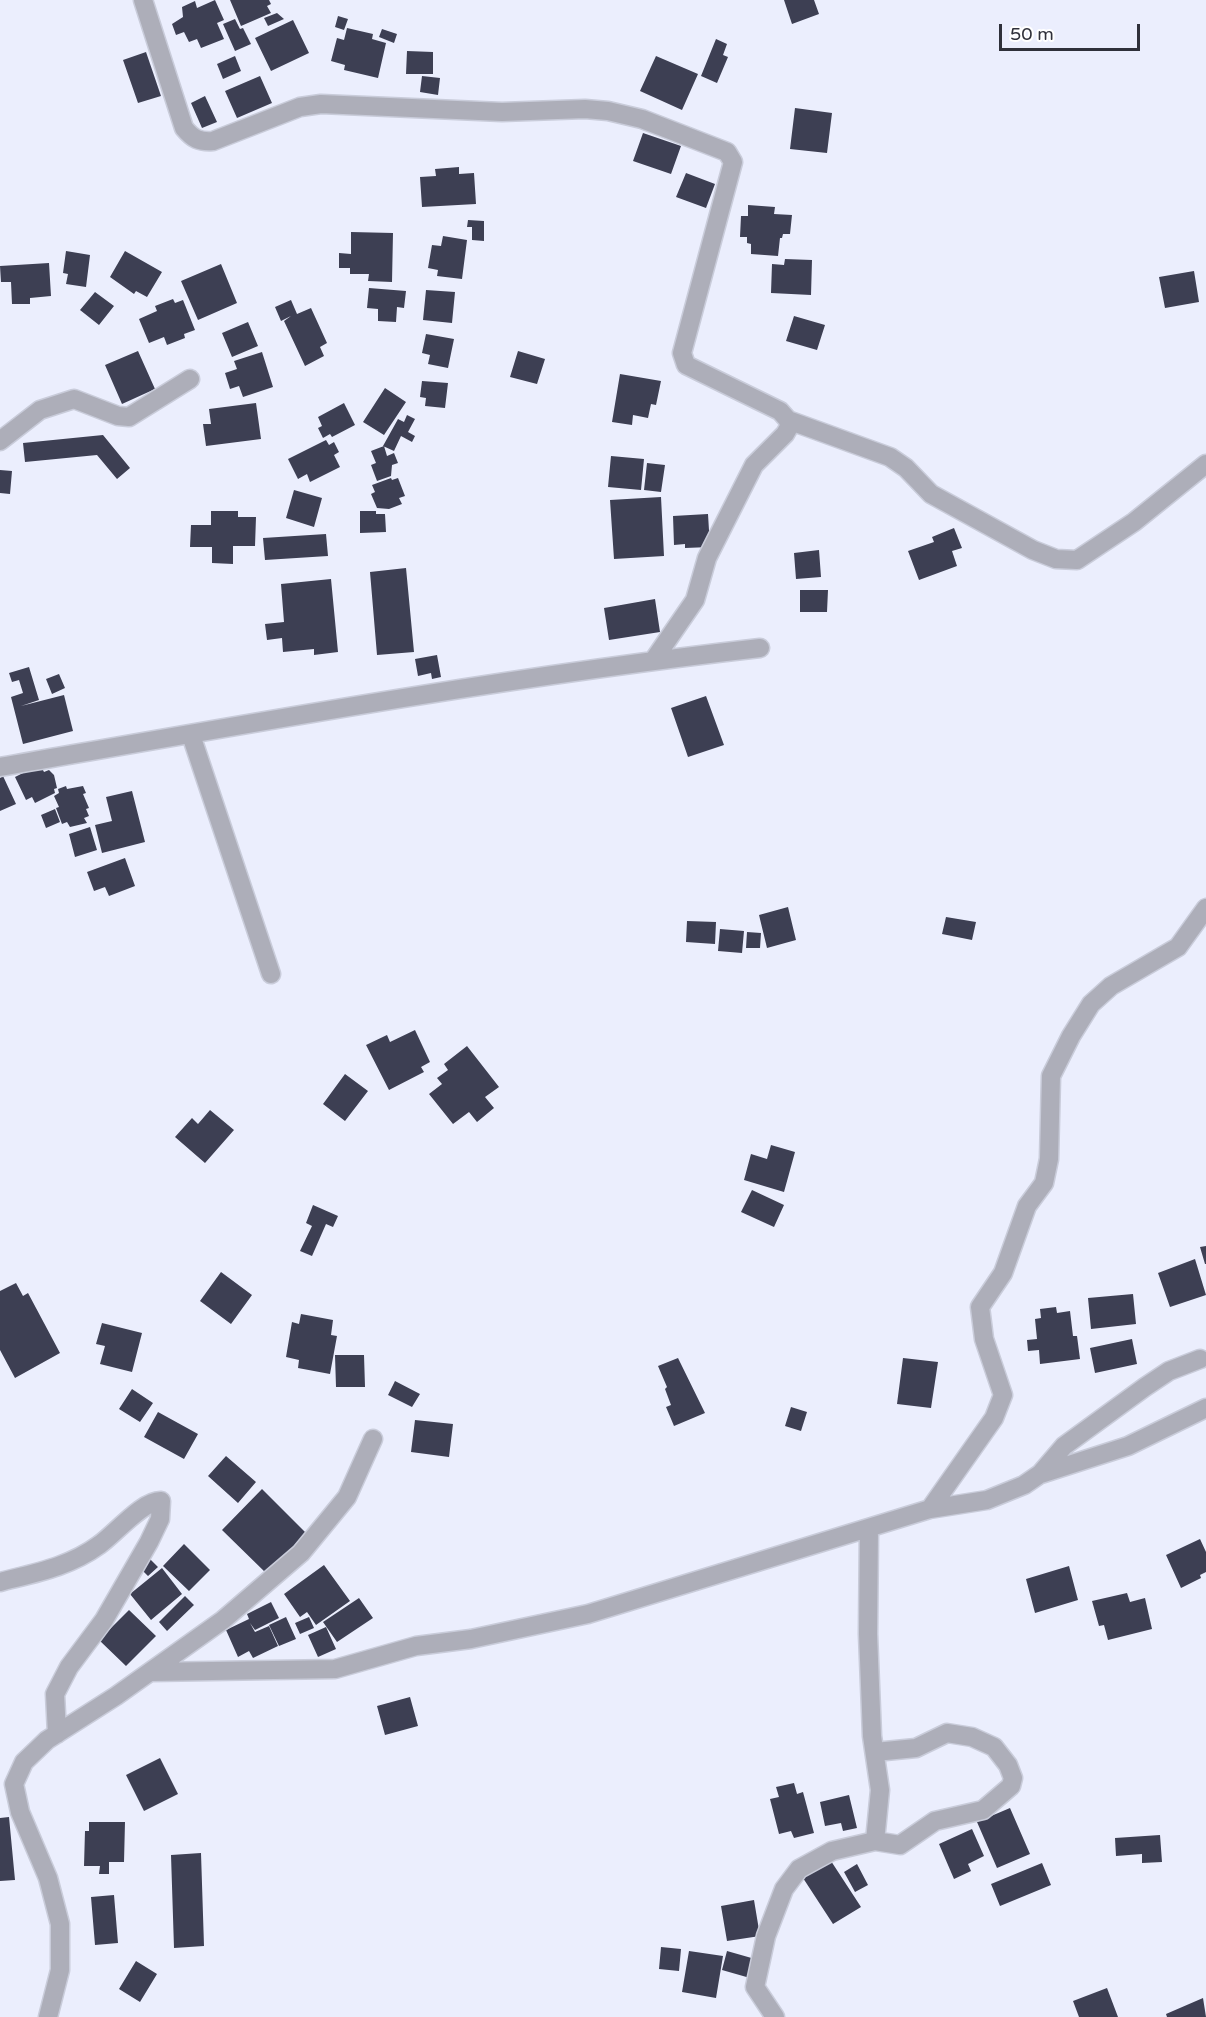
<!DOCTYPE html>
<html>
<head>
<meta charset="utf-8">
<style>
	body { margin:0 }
	#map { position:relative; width:1206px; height:2017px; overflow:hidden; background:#ebeefd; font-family:"Varela Round",sans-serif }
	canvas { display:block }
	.scale { position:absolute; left:999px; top:24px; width:141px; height:27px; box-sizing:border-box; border:3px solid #2f303a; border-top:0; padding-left:8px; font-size:18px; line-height:21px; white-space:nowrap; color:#2f303a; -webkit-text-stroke:4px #fff; paint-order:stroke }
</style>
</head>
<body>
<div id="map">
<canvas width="1206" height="2017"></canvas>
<div class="scale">50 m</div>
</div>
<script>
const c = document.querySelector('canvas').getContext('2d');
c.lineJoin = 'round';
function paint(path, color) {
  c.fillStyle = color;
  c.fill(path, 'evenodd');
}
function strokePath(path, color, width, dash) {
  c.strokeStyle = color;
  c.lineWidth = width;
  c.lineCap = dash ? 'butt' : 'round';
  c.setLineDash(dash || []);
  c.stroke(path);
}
paint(new Path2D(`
	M215,0l9,20 -7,3 7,16 -23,9 -4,-9 -8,3 -5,-10 -8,3 -4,-11 11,-7 -1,-10 13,-6 2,7z
	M230,0h39l2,4 -4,2 4,7 -30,13z
	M784,0h30l5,14 -27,10z
	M277,13l7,6 -16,7 -4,-8z
	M338,16l10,3 -4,11 -9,-3z
	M235,19l5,10 3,-1 8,16 -16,7 -12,-27z
	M293,20l16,33 -38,18 -16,-33z
	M347,28l26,6 -1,5 14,4 -8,35 -34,-8 1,-5 -14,-4 6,-23 7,2z
	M382,29l15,5 -3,9 -15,-6z
	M716,39l11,5 -4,11 5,2 -11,26 -16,-7z
	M407,51l26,1v22h-27z
	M146,52l15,44 -23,7 -15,-43z
	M235,56l6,15 -18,8 -6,-15z
	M656,56l42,18 -16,36 -42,-19z
	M260,76l12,27 -35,15 -12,-27z
	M422,76l18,2 -2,17 -18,-3z
	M205,96l12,26 -15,6 -11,-25z
	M795,108l37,5 -5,40 -37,-4z
	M643,133l38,13 -10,28 -38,-13z
	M459,167v7l15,-1 2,31 -54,3 -2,-30 16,-1 -1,-7z
	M686,173l29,11 -9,24 -30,-11z
	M748,205l27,2 -1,7 18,1 -2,19h-7l-1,4h-2l-2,18 -27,-2v-10l-4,-1v-6h-7l1,-21h7z
	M468,220l16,1v20l-12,-1v-13h-5z
	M351,232l42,1 -1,49 -24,-1 1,-7h-19v-6h-11v-15l12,1z
	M443,236l24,4 -5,39 -25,-3 1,-6 -10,-2 4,-23 9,1z
	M66,251l24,4 -4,32 -20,-3 2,-10 -5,-1z
	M125,251l37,21 -15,25 -11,-6 -2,3 -24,-17z
	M785,259l27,1 -1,35 -40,-2 1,-29 12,1z
	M49,263l2,33 -21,2v6h-18l-1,-22h-10l-1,-16z
	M221,264l16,39 -39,17 -17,-39z
	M1194,271l5,31 -34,6 -6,-31z
	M369,288l37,3 -2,17 -7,-1 -1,15 -18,-1v-12l-11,-1z
	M426,290l29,2 -3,31 -29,-3z
	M95,292l19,14 -15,19 -19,-15z
	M173,299l2,4 8,-3 12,30 -11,4 1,4 -18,7 -3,-8 -15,6 -10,-24 18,-8 -2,-5z
	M291,300l6,14 14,-6 16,35 -7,4 4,9 -19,10 -21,-45 7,-5 -10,5 -6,-14z
	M794,316l31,9 -8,25 -31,-9z
	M248,322l10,24 -26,11 -10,-24z
	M426,334l28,5 -6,29 -20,-4 2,-9 -8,-2z
	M138,351l17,38 -33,15 -17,-39z
	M518,351l27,8 -8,25 -27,-7z
	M262,352l11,35 -30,10 -4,-11 -9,3 -5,-16 12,-4 -3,-8z
	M620,374l41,7 -5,24 -5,-1 -3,14 -15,-3 -1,10 -20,-3z
	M422,381l26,2 -3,25 -20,-2 1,-8 -6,-1z
	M385,388l21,14 -22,33 -21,-13z
	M256,403l5,36 -55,7 -3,-22h8l-2,-15z
	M344,403l11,22 -23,12 -2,-3 -7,4 -5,-10 4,-2 -4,-9z
	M407,415l8,4 -7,13 7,4 -3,6 -11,-6 -7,15 -11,-5 15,-27 6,3z
	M103,435l27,33 -13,11 -20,-24 -72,7 -2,-19z
	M326,440l3,5 5,-3 5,10 -5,3 6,12 -30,15 -3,-8 -9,5 -10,-20z
	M384,446l3,10 7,-3 4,10 -6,2 -1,11 -14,5 -6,-16 5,-2 -5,-12z
	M611,456l33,3 -3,31 -33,-3z
	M647,463l18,2 -4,27 -17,-2z
	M0,470l12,1 -2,23 -10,-1z
	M391,478l1,2 6,-2 7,18 -6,2 3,6 -13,5 -12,-1 -6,-14 4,-2 -3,-7z
	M294,490l28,8 -8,29 -28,-9z
	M661,497l3,59 -50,3 -4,-59z
	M211,511h27v6h18l-1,29h-22v18l-21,-1v-16h-22l1,-22h20z
	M360,511h16v3h9l1,18 -26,1z
	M708,514l2,33 -25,1v-4l-11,1 -1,-29z
	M954,528l8,20 -10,3 5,15 -38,14 -11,-29 26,-9 -2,-5z
	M326,534l2,22 -63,4 -2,-22z
	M819,550l2,27 -25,2 -2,-26z
	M406,568l8,84 -37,3 -7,-83z
	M331,579l7,73 -24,3v-6l-31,3 -1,-14 -15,2 -2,-16 19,-2 -3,-38z
	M800,590h28l-1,22h-27z
	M655,599l5,33 -51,8 -5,-32z
	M437,655l4,22 -9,2 -1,-6 -13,3 -3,-17z
	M29,667l10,33 -18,6 43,-11 9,36 -50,13 -12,-47 12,-4 -4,-13 -7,2 -3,-9z
	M59,674l6,14 -13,6 -6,-15z
	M706,696l18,49 -36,12 -17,-49z
	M41,766l3,6 5,-2 5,5 3,13 -3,1 1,4 -20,10 -3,-6 -6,3 -11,-23 8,-4 -2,-4z
	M3,776l13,28 -16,7v-33z
	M66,786l1,3 16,-3 3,7 -3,1 6,14 -3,1 3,7 -5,2 3,5 -17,4 -3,-5 -5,2 -6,-16 3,-1 -5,-11 5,-3 -1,-4z
	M132,791l13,51 -43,11 -7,-28 17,-4 -6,-24z
	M55,809l5,13 -14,6 -5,-13z
	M90,827l7,23 -22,7 -6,-23z
	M125,858l10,28 -26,10 -4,-9 -11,4 -7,-19z
	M788,907l8,33 -29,8 -8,-33z
	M946,917l30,5 -4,18 -30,-6z
	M687,921l29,1 -1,22 -29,-2z
	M720,929l24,2 -2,22 -24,-2z
	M747,932l14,1 -1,15h-14z
	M415,1030l15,32 -9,5 3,5 -35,18 -23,-45 21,-10 3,7z
	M467,1046l32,41 -14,10 9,11 -17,14 -8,-10 -16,12 -24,-30 13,-10 -5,-6 11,-8 -4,-6z
	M345,1074l23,17 -23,30 -22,-17z
	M210,1110l24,20 -29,33 -30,-26 17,-19 6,6z
	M771,1145l24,7 -11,40 -40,-12 7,-26 16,5z
	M752,1190l32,15 -10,22 -33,-15z
	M313,1205l25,11 -5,11 -7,-3 -14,32 -12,-5 12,-25 -6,-3z
	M1206,1246v18h-1l-5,-17z
	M1195,1259l11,36 -36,12 -12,-34z
	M221,1272l31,23 -21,29 -31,-23z
	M16,1283l7,13 5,-3 32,60 -45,25 -15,-28v-59z
	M1133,1294l3,30 -45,5 -3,-31z
	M1056,1307l1,6 13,-2 3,25h4l3,23 -40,5 -1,-14 -11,1 -1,-11 10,-1 -2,-20 6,-1 -1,-9z
	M301,1314l32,6 -2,15 6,1 -7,38 -32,-6 1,-8 -13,-3 6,-35 7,2z
	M102,1323l40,10 -10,39 -32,-8 5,-18 -9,-2z
	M1132,1339l5,25 -42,9 -5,-25z
	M335,1355h29l1,32h-29z
	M678,1358l27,55 -31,13 -8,-19 5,-2 -6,-16 2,-2 -9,-21z
	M903,1358l35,4 -7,46 -34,-4z
	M395,1381l25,13 -8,13 -24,-12z
	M132,1389l21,14 -13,19 -21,-13z
	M791,1407l16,5 -6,19 -16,-5z
	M158,1412l40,22 -14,25 -40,-22z
	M415,1420l38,4 -4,33 -38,-5z
	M226,1456l30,26 -18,21 -30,-27z
	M262,1489l44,44 -39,41 -45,-44z
	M1200,1539l6,13v20l-6,3 1,3 -20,10 -15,-33z
	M184,1544l26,26 -21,21 -26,-25z
	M149,1558l9,9 -10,9 -9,-9z
	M324,1565l26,36 -34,24 -9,-13 -7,5 -16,-23z
	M1069,1566l9,34 -43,13 -9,-34z
	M162,1568l20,26 -31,26 -21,-26z
	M1127,1593l3,9 15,-4 7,31 -44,11 -4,-15 -5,1 -7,-25z
	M185,1596l9,9 -27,26 -8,-9z
	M359,1598l14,20 -36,24 -14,-20z
	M271,1602l8,16 -24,12 -5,-7 5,9 14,-6 9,20 -25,12 -4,-7 -11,6 -12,-27 23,-11 -2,-5z
	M129,1610l27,26 -30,30 -27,-26z
	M286,1617l10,22 -17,7 -10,-21z
	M309,1617l5,11 -14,6 -5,-11z
	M326,1627l10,22 -18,8 -10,-22z
	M410,1697l8,29 -33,9 -8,-29z
	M160,1758l18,36 -34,17 -18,-36z
	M794,1783l3,11 6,-2 11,41 -20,5 -3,-7 -12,3 -9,-35 9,-2 -3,-10z
	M849,1795l8,33 -14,3 -2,-8 -16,3 -5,-24z
	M1010,1808l20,46 -33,14 -20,-46z
	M9,1817l6,63 -15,1v-63z
	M89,1822h36l-1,40h-15v12h-10l1,-8h-16l1,-35h4z
	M972,1829l12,27 -16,8 3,7 -17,8 -15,-35z
	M1160,1835l2,27 -20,1v-9l-26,2 -1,-18z
	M201,1853l3,93 -30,2 -3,-93z
	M831,1861l30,46 -28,17 -30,-46z
	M1042,1863l9,22 -51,21 -9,-22z
	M857,1864l11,21 -13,7 -11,-20z
	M114,1895l4,48 -23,2 -4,-48z
	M754,1900l6,36 -33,5 -6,-35z
	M661,1947l20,2 -2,22 -20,-2z
	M689,1951l34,5 -7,42 -34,-6z
	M727,1951l28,8 -5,19 -28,-8z
	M136,1961l21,13 -17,28 -21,-13z
	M1107,1988l11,29h-39l-6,-16z
	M1203,1998l3,19h-39l-1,-3z`), '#3d3f53');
const minor = new Path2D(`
	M143,0l41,128c9,11 15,14 29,13l87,-34 21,-3 181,8 83,-3 23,2 34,8 85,33 6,10 -51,191 4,12 94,46 8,9 102,37 16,11 25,26 102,56 23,9 21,1 57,-38 72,-58
	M0,441l40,-31 34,-11 44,17 11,1 61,-38
	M653,661l42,-61 12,-42 47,-93 31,-31 4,-7 -1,-7
	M191,735l80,239
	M0,767c252,-44 505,-90 760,-119
	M1041,1474l87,-28 78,-38
	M930,1509l64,-91 9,-23 -19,-56 -4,-32 23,-34 24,-67 17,-23 5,-24 2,-83 20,-40 20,-32 20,-18 67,-39 28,-39
	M0,1582c35,-9 69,-15 99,-37 16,-11 44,-45 62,-44l-1,18 -11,23 -45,78 -35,47 -14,27 2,40
	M151,1672l184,-3 81,-23 55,-7 117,-25 342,-105 57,-9 37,-15 16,-11 24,-28 81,-59 24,-16 31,-12
	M875,1841l25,4 35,-24 48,-11 28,-24 2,-8 -5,-13 -14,-18 -22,-10 -25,-4 -31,15 -41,4
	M48,2017l12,-47v-46l-12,-46 -28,-66 -6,-28 10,-22 23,-22 69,-44 107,-76 78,-67 46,-56 26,-58
	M775,2017l-20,-30 11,-51 18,-47 15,-20 33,-18 43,-10 5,-51 -8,-54 -4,-102 1,-106`);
strokePath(minor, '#c9ccda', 21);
strokePath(minor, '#adaeb9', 18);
</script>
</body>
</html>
